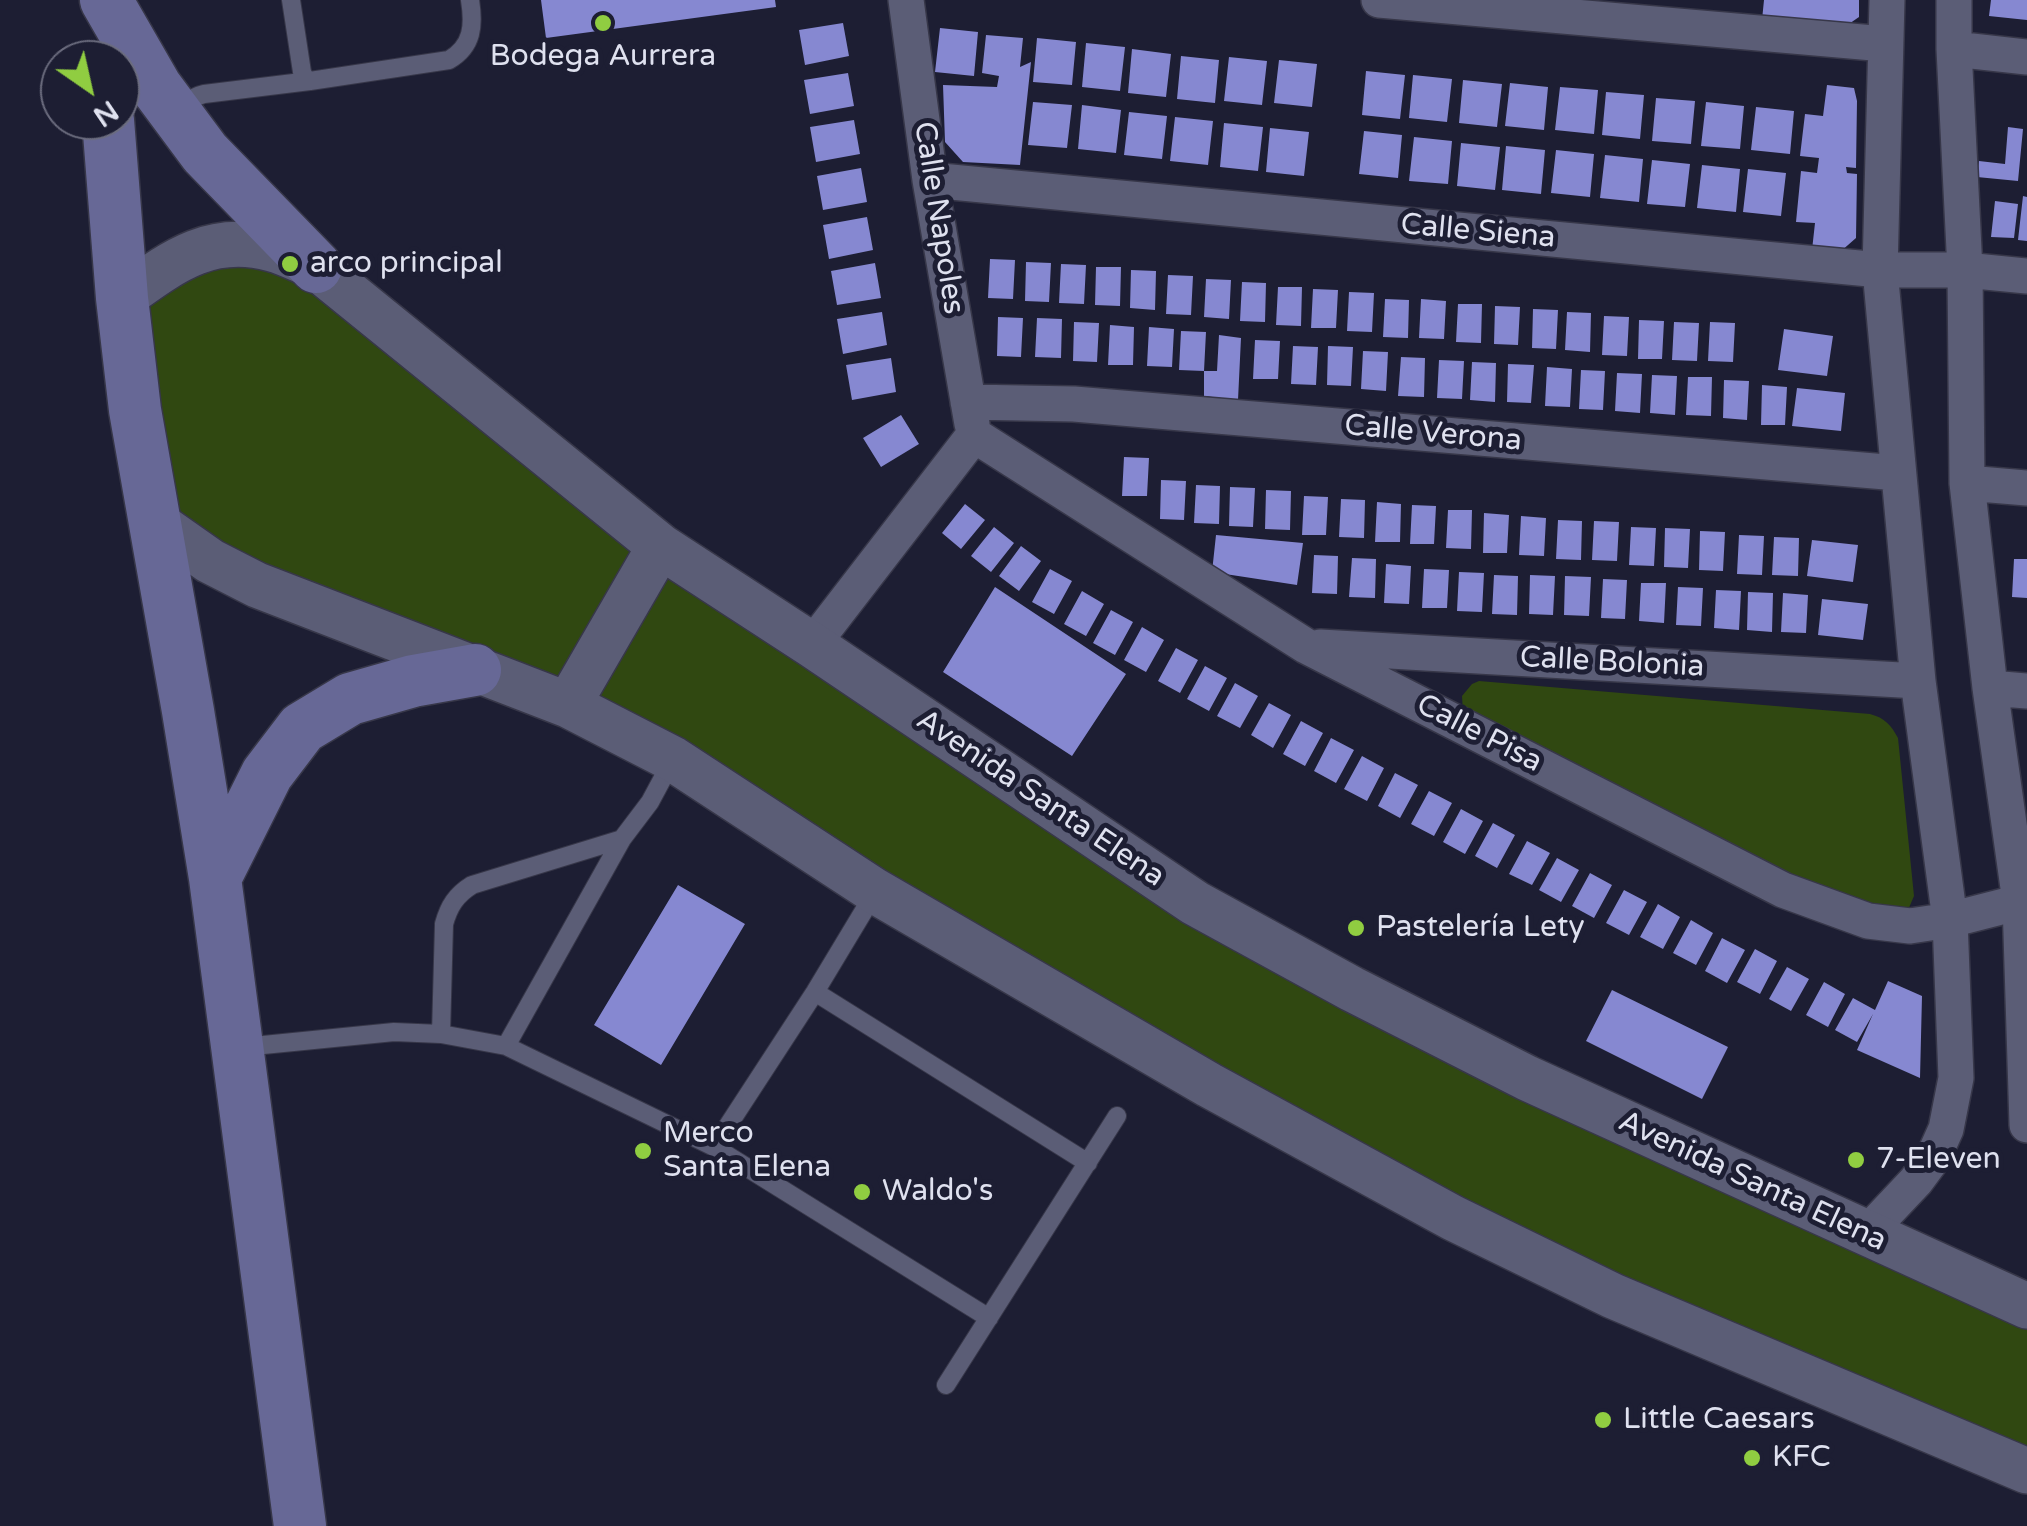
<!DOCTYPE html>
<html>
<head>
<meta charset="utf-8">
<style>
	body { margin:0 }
	#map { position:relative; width:2027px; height:1526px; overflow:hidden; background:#1d1e33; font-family:"Varela Round",sans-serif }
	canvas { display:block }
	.north { position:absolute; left:40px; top:40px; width:100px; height:100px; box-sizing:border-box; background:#1d1e33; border:2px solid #6b6c7e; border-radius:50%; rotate:146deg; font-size:28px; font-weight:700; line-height:40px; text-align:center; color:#dfe1ef }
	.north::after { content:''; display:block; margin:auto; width:35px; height:45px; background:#90cd41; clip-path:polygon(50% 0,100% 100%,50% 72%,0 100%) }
</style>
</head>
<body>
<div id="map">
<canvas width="2027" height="1526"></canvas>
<div class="north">N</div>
</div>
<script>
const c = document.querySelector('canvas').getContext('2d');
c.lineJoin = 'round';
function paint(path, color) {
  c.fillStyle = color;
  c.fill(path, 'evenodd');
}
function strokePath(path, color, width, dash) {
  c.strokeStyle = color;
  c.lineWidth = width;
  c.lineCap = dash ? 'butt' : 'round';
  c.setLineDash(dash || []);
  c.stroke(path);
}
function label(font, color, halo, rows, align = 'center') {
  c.font = font + ' "Varela Round",sans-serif';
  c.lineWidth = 10;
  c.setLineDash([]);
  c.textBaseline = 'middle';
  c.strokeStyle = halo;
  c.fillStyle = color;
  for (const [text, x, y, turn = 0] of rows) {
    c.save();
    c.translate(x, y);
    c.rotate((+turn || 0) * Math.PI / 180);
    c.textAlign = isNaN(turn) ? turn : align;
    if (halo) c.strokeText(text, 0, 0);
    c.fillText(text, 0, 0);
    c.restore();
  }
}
paint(new Path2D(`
	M272,249l388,297 535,357 832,403v165l-414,-175 -940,-537 -517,-236 -34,-225z
	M1479,681l391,33c15,4 21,11 28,24l16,158 -6,14 -41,2 -398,-194 -6,-6 -1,-16 10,-12z`), '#304811');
paint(new Path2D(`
	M541,0h234l1,7 -230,31z
	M1764,0h95v17l-16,11 -81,-8z
	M1991,0h36v20l-38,-4z
	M843,23l6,33 -44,9 -6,-35z
	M940,28l38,4 -4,44 -39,-4z
	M986,35l37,3 -3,29 11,-5 -11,103 -57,-3 -18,-20 -2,-57 54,2 2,-11 -17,-3z
	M1037,38l39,4 -4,43 -39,-3z
	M1086,43l39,4 -5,44 -38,-4z
	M1132,49l39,5 -5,43 -38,-4z
	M1181,56l38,4 -4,43 -38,-4z
	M1229,57l38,4 -5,44 -38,-4z
	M1279,60l38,4 -5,43 -38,-4z
	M1366,71l39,4 -5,44 -38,-4z
	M848,73l6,33 -44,8 -6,-34z
	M1413,75l39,4 -5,43 -38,-4z
	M1463,80l39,4 -5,43 -38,-4z
	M1510,83l38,4 -4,43 -39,-4z
	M1827,85l27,3 3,13 -1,67 -10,-1 1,6 10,1 -1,64 -16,14 -28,-2 3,-27 -19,-1 5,-51 16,2 2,-15 -19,-2 5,-42 18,2z
	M1560,87l38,3 -4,44 -39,-4z
	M1606,92l38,3 -4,44 -38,-4z
	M1656,98l39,3 -4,43 -39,-3z
	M1033,102l39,3 -5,43 -39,-3z
	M1706,102l38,4 -4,43 -39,-3z
	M1082,105l39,5 -5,43 -38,-4z
	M1756,107l38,4 -4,43 -39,-4z
	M1129,112l38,4 -5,43 -38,-4z
	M1175,117l38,4 -5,44 -38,-4z
	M854,120l6,34 -44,8 -6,-35z
	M1224,123l39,4 -5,44 -38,-4z
	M2008,127l15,2 -5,52 -41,-4 2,-16 26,3z
	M1270,128l39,4 -5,44 -38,-4z
	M1364,131l38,4 -4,43 -39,-4z
	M1414,137l38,4 -4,43 -39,-3z
	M1461,143l39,4 -5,43 -38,-4z
	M1506,146l39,4 -4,44 -39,-4z
	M1556,150l38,4 -4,43 -39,-4z
	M1605,155l38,4 -4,43 -39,-4z
	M1652,160l38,4 -5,43 -38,-3z
	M1702,165l38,4 -4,43 -39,-4z
	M861,168l6,34 -44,8 -6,-34z
	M1748,169l38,4 -5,43 -38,-4z
	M2023,196l4,1v44l-9,-1z
	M1995,201l23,3 -4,34 -23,-1z
	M867,217l6,33 -44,9 -6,-34z
	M990,259l25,1 -2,39 -25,-1z
	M1026,262l25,1 -2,39 -24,-1z
	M875,263l6,35 -44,7 -6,-34z
	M1061,264l25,1 -2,39 -25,-1z
	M1096,267h25l-1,39 -25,-1z
	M1131,270l25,1 -1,39 -25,-2z
	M1168,275l25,1 -2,39 -25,-1z
	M1206,279l25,1 -2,39 -25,-2z
	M1242,282l24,1 -1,39 -25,-1z
	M1278,287h24l-1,39 -25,-1z
	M1313,289l25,1 -2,38h-25z
	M1349,292l25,1 -2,39 -25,-1z
	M1385,299l24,1 -1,38 -25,-1z
	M1421,299l25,2 -2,38 -25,-1z
	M1458,304h24l-1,39 -25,-1z
	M1495,306l25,1 -2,38 -24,-1z
	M1533,309l25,1 -2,39 -24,-1z
	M882,312l5,33 -44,9 -6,-35z
	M1567,312l24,1 -1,39 -25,-2z
	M1604,316l25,1 -2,39 -25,-1z
	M998,317l25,1 -2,39 -24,-1z
	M1037,318l25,1 -1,39 -26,-1z
	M1639,320l25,1 -2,38h-24z
	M1074,322l25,1 -2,39 -24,-1z
	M1674,322l25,1 -2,38 -25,-1z
	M1710,322l25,1 -2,39 -25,-1z
	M1110,325l24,2 -1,38h-25z
	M1149,327l25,2 -2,38 -25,-1z
	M1784,329l49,7 -6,40 -49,-6z
	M1181,331l25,1 -2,39 -25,-1z
	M1219,335l22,3 -3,62 -34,-4v-25h13z
	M1255,340l25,1 -2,38h-25z
	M1293,346l25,1 -2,38 -25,-1z
	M1328,346l25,1 -2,39 -24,-1z
	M1363,351l25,1 -2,39 -25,-2z
	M1401,357l24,1 -1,39 -26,-1z
	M891,358l5,34 -44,8 -6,-35z
	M1439,360l25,1 -2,38 -25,-1z
	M1472,362l24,1 -1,39 -25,-2z
	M1508,364l26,1 -3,38 -24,-1z
	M1547,367l25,2 -2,38 -25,-1z
	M1581,370l24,1 -2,39 -24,-1z
	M1617,373l25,1 -2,39 -25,-2z
	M1652,375l25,1 -2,39 -25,-2z
	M1688,377h24l-1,39 -25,-1z
	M1724,380l25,1 -2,39 -24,-2z
	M1762,385l25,2 -2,38h-24z
	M1797,388l48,5 -4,38 -49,-5z
	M901,415l18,29 -38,23 -18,-29z
	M1124,457l25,1 -2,38h-25z
	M1161,480l25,1 -2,39 -24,-1z
	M1196,485l24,1 -1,38 -25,-1z
	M1230,487l25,1 -2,39 -24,-1z
	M1266,490l25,1 -1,39 -25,-1z
	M1304,496l24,1 -2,38h-24z
	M1341,499l24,1 -1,38 -25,-1z
	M1377,502l24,2 -1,38h-25z
	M965,504l20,16 -24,29 -19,-16z
	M1412,505l24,1 -2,38h-24z
	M1448,510h24l-1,39 -25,-1z
	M1484,513l25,2 -2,38h-24z
	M1521,516l25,2 -2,38 -25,-1z
	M1558,520l24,1 -1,39 -25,-1z
	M1594,521l25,1 -2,39 -25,-1z
	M994,527l20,16 -23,29 -20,-16z
	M1631,527l25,1 -2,38 -25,-1z
	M1665,528l25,1 -2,39 -24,-1z
	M1700,531l25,1 -2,39 -24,-1z
	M1216,535l87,8 -6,42 -85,-13z
	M1739,535l25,1 -2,39 -25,-1z
	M1774,537l25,1 -1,38 -26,-1z
	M1812,540l46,5 -5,37 -46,-6z
	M1021,546l20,15 -22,30 -20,-15z
	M1314,555l24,1 -1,38 -25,-1z
	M1352,558l24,1 -1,39 -26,-1z
	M2014,559h13v39l-15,-1z
	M1386,564l25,2 -2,38 -25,-1z
	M1050,569l22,12 -18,33 -22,-12z
	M1424,569l25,1 -2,38h-25z
	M1459,572l25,1 -2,39 -25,-1z
	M1494,575l24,1 -1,39 -25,-1z
	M1530,575l25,1 -2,39 -24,-1z
	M1565,576l26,1 -2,39 -25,-1z
	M1603,579l24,1 -2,39 -24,-1z
	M1641,583h25l-2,40 -25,-2z
	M995,587l131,87 -54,82 -129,-84z
	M1678,587l25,1 -2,38 -25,-1z
	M1716,590l25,1 -2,39 -25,-2z
	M1082,591l22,13 -18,32 -22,-12z
	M1748,592l25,1 -1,39 -25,-2z
	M1783,593l25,2 -2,38 -25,-1z
	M1822,599l46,5 -5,36 -45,-5z
	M1111,610l22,12 -18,33 -22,-12z
	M1142,627l22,13 -18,32 -22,-12z
	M1176,648l22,12 -18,33 -22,-12z
	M1205,666l22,12 -18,33 -22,-12z
	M1235,683l23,13 -18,32 -23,-12z
	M1269,703l22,12 -18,33 -22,-13z
	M1301,721l22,12 -18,33 -22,-12z
	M1331,738l23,12 -18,33 -22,-12z
	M1362,756l22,12 -17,33 -23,-12z
	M1395,773l23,12 -18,33 -22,-12z
	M1429,791l23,12 -18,33 -23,-12z
	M1461,809l22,12 -18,33 -22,-12z
	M1493,823l22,12 -18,33 -22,-12z
	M1527,841l23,12 -18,32 -23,-11z
	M1557,858l22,12 -18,32 -22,-12z
	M1590,873l22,12 -18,33 -22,-12z
	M678,885l67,39 -84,141 -67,-40z
	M1624,890l23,12 -18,33 -23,-12z
	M1658,904l22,13 -17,32 -23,-12z
	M1691,920l22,13 -17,32 -23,-12z
	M1722,938l23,12 -18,33 -22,-12z
	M1755,949l22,12 -17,33 -23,-12z
	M1787,967l22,12 -18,32 -22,-12z
	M1888,981l34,15 -2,82 -63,-28 16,-36 -16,28 -22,-12 18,-32 22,12z
	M1824,982l21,12 -17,33 -22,-12z
	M1612,990l116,57 -26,52 -116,-58z`), '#8688d1');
const service = new Path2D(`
	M291,0l11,72 3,7 5,2 139,-21c24,-14 25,-35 21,-60
	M182,115c2,-12 10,-18 22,-21l106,-13
	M815,992l273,171
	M441,1034l3,-110c5,-18 12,-29 28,-39l150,-46
	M506,1046l116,-207 28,-37 22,-41
	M243,1047l151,-15 47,2 65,12 208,101 275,171
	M714,1147l101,-155 59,-98
	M946,1385l171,-269`);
const minor = new Path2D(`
	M906,0l24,180 42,244
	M1379,0l506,44
	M1954,0v49l11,221 2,213 23,205 30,214 7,223
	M1954,49l73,8
	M930,180l950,90h85l62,6
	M968,402l106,2 824,69
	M974,435l332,211 477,244 85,31 42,5 40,-6 70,-18 7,1
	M1967,483l60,5
	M812,645l162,-210
	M1320,647l598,34
	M1990,688l37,3
	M1866,1234l50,-53 17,-23 13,-29 10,-51 -6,-158 -32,-239 -38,-411 7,-270`);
const tertiary = new Path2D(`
	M122,298c49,-35 87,-66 150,-49 15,4 30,12 44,18l344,279 152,99 383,258 157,86 175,89 500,228
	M156,523l54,38 47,24 311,120 105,54 202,132 334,194 244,133 160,78 414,175
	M568,705l92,-159`);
const secondary = new Path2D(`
	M106,0l50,87 49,66 111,114
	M108,120l14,178 13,112 53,301 27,167 85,648
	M215,878l52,-104 35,-46 48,-29 63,-18 62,-11`);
strokePath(service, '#373749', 20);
strokePath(minor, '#373749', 38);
strokePath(tertiary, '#373749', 48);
strokePath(secondary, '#373749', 55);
strokePath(service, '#5b5d76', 18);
strokePath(minor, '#5b5d76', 35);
strokePath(tertiary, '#5b5d76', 45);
strokePath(secondary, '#676896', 52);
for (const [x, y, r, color] of [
	[603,23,10,"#90cd41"],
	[290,264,10,"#90cd41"],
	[1356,928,10,"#90cd41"],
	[643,1151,10,"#90cd41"],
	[1856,1160,10,"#90cd41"],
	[862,1192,10,"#90cd41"],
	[1603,1420,10,"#90cd41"],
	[1752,1458,10,"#90cd41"]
]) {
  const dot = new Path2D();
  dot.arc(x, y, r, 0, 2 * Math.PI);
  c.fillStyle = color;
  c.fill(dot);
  strokePath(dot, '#1d1e33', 4);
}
label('30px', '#dfe1ef', '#1d1e33', [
	["Bodega Aurrera",603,57,"center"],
	["arco principal",310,264],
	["Pastelería Lety",1376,928],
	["Merco",663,1134],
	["Santa Elena",663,1168],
	["7-Eleven",1876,1160],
	["Waldo's",882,1192],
	["Little Caesars",1623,1420],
	["KFC",1772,1458]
], 'left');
label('30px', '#dfe1ef', '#1d1e33', [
	["Calle Napoles",938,218,81],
	["Calle Siena",1478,232,5],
	["Calle Verona",1433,434,5],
	["Calle Bolonia",1612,663,3],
	["Calle Pisa",1479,734,27],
	["Avenida Santa Elena",1040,799,34],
	["Avenida Santa Elena",1752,1182,25]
]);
</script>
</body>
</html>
